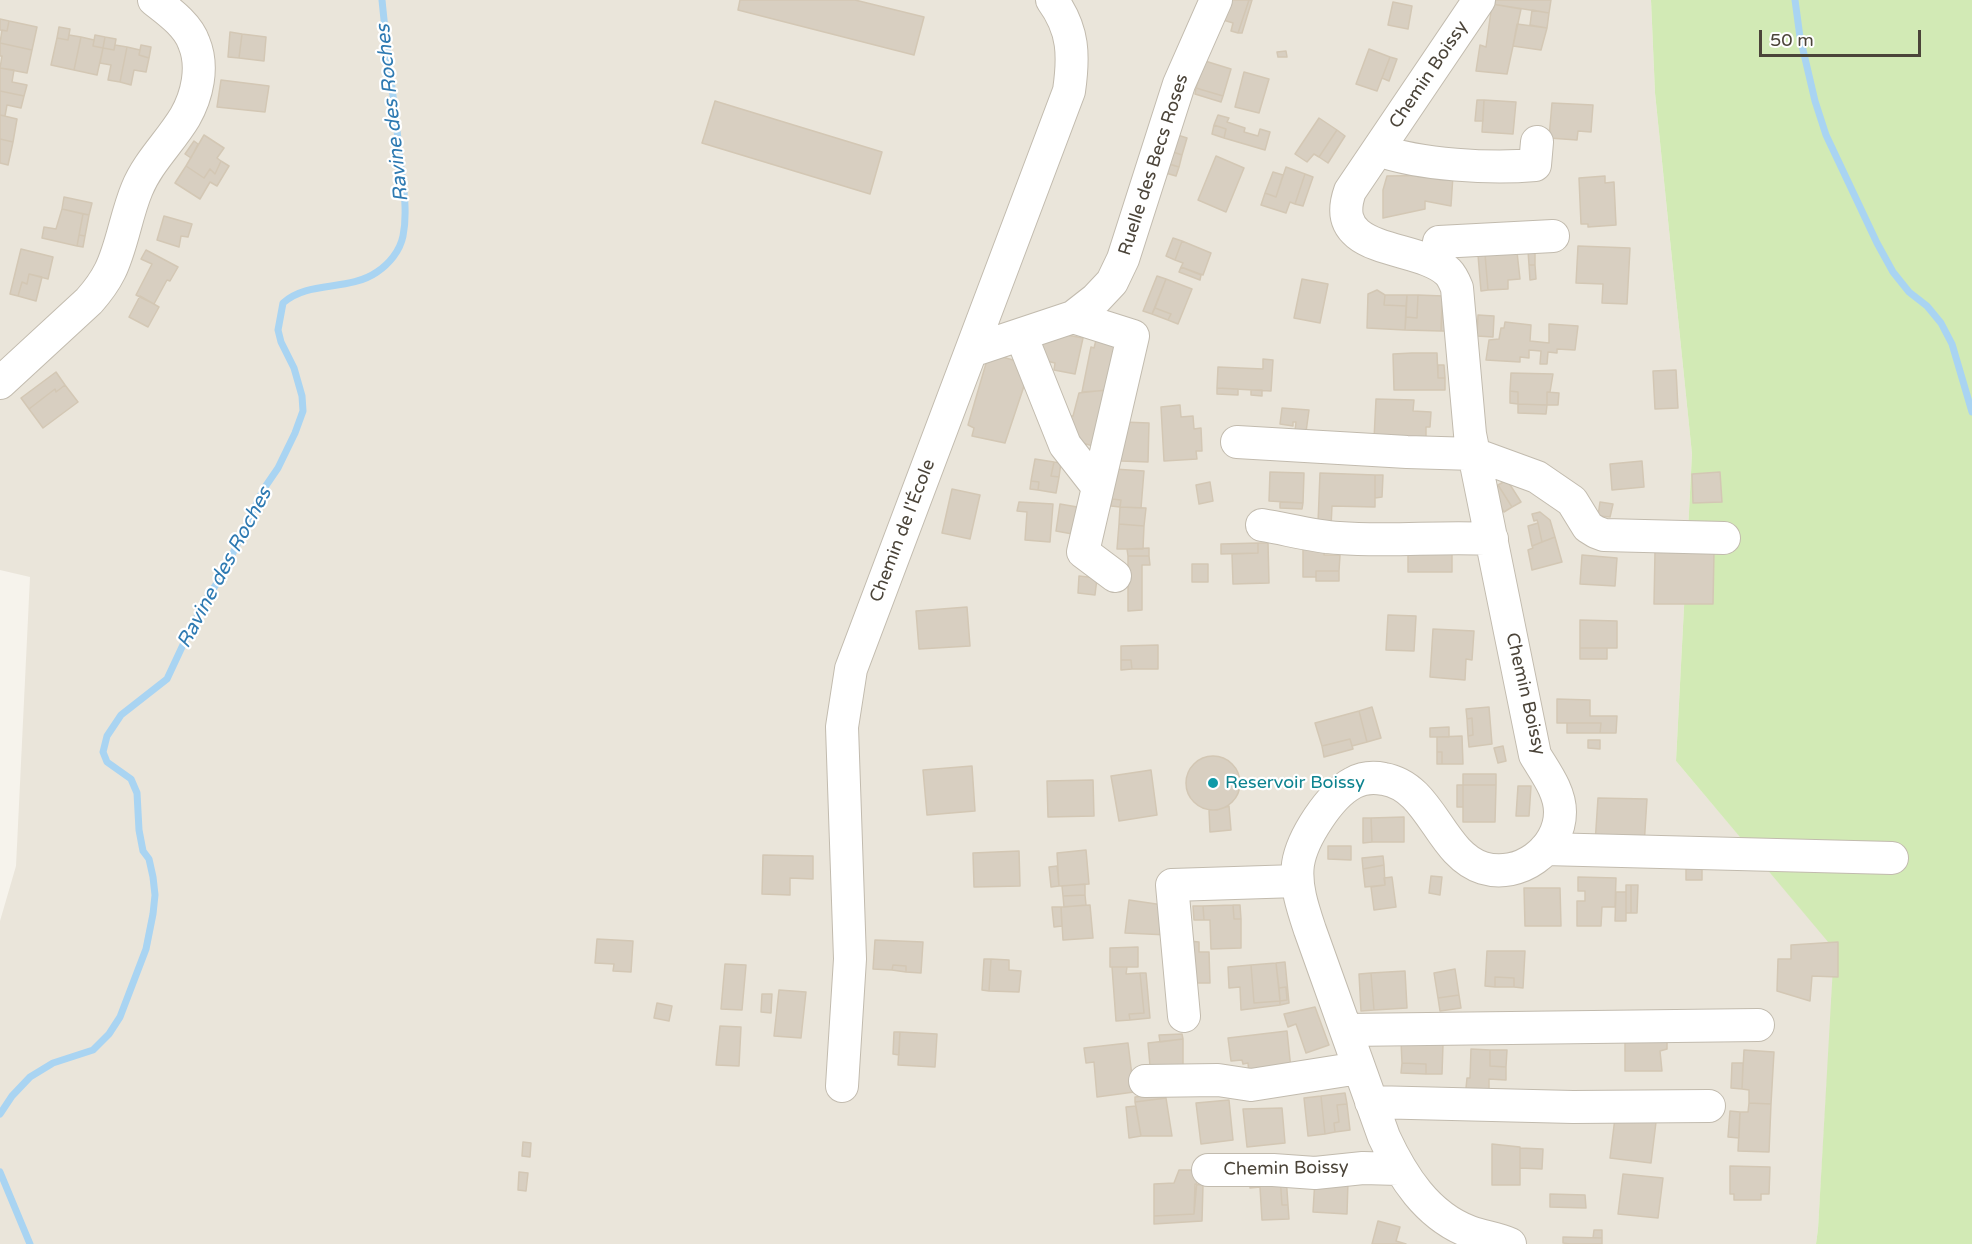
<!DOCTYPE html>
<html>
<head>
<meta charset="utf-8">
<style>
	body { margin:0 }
	#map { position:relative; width:1972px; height:1244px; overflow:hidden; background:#f6f3ec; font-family:"Varela Round",sans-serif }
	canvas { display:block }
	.scale { position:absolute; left:1759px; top:30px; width:162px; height:27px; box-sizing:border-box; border:3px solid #4b4439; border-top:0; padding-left:8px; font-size:18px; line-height:21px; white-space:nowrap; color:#4b4439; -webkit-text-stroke:4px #fff; paint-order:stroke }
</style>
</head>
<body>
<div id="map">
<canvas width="1972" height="1244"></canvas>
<div class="scale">50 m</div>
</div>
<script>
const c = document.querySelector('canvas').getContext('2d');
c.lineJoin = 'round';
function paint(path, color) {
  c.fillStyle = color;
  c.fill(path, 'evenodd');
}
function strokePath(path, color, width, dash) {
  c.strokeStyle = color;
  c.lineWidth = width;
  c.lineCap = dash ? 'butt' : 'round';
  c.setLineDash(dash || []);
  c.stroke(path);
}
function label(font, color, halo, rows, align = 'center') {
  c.font = font + ' "Varela Round",sans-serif';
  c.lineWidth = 4.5;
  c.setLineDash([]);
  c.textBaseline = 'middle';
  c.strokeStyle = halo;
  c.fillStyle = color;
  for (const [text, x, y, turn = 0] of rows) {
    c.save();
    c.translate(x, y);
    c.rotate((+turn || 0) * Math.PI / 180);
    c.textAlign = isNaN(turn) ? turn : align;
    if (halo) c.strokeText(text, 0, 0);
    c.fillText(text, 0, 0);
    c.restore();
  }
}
paint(new Path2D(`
	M0,0h1651l4,93 37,361 -16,307 159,188 -17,280 -2,15h-1816v-323l16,-55 14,-289 -30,-7z`), '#eae5da');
paint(new Path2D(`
	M1651,0h321v1244h-156l2,-15 16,-280 -158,-188 16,-307 -37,-361z`), '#d2eab5');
strokePath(new Path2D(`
	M1795,0l5,37 15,64 11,34 51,108 16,29 16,20 18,14 14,17 11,21 20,68
	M0,1114l12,-18 18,-19 23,-14 40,-13 16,-16 11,-17 26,-68 7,-35 2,-19 -2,-18 -4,-18 -6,-8 -4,-21 -2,-37 -6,-14 -24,-17 -4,-10 4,-16 14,-21 46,-36 22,-47 18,-34 16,-24 40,-84 15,-22 17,-35 8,-22 -1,-15 -8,-28 -13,-26 -3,-12 5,-27c26,-23 65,-11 94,-31 12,-8 23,-21 26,-36 5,-25 0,-52 -3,-77 -5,-53 -13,-106 -18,-159
	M0,1172l30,72`), '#a9d4f2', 7);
const building = new Path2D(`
	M740,0h115l69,17 -10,38 -176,-45z
	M1225,0h24l-11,33 -7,-2 2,-8 -13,-4z
	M1249,0h3l-10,33h-4z
	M1493,0h58l-2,13 -57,-9z
	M1393,2l19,4 -4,23 -20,-4z
	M1492,4l29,5 -14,65 -31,-3 4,-26 6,2z
	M1532,10l17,3 -2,15 -17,-3z
	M0,19l9,2 -2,10 -7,-1z
	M9,21l28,6 -5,23 -32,-7 2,-13 5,1z
	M1517,24l30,4 -6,22 -28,-4z
	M59,27l11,2 -2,11 -11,-2z
	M230,32l12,2 -3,24 -11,-1z
	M242,34l24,3 -2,24 -25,-3z
	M69,35l12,2 -7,33 -23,-5 6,-27 11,2z
	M95,35l10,2 -2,11 -10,-2z
	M81,37l13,3 -1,6 10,2 -6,27 -23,-5z
	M105,37l11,2 -2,11 -11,-2z
	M0,43l32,7 -5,23 -27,-5 2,-12h-2z
	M115,45l12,2 -7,35 -12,-2 3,-15 -11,-2 3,-15 11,2z
	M141,45l10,2 -2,11 -10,-3z
	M127,47l13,3 -1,5 10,3 -3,14 -12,-2 -3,15 -11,-3z
	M1369,49l21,8 -13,34 -21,-7z
	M1286,51l1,6h-9l-1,-5z
	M1390,57l7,2 -8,22 -7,-3z
	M1205,61l26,8 -8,27 -27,-8z
	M0,68l14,2 -2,12 15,3 -3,11 -24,-5z
	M1244,72l25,7 -10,34 -24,-6z
	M221,80l48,6 -4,26 -48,-5z
	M1196,88l27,8 -2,6 -26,-8z
	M0,91l24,5 -3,12 -14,-3 -2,11 -5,-1z
	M1477,100h7l-1,21h-8z
	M1484,100l32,2 -3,32 -31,-2z
	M715,101l167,51 -12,42 -168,-51z
	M1552,103l41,2 -2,27 -13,-1 -1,9 -28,-2z
	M0,115l17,4 -4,23 -13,-3z
	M1218,115l11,3 -2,4 18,6 -1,4 14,4 2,-7 10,3 -5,18 -41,-12 2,-9 -12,-4z
	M1319,118l18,12 -18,27 -5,-3 -7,8 -12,-8z
	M1214,125l12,4 -2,9 -12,-4z
	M1337,130l8,6 -17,27 -9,-6z
	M1168,132l19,6 -5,17 -18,-6z
	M204,135l20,13 -7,10 4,3 -6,13 -5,-5 -6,9 -18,-12z
	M0,139l13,3 -5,23 -8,-2z
	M194,141l4,3 -7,14 -6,-4z
	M1164,149l18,6 -3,12 -19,-6z
	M1216,156l28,12 -18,44 -28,-12z
	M221,161l8,5 -12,20 -7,-4 -10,17 -25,-16 11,-17 18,12 6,-9 5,5z
	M1165,163l14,4 -3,9 -14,-4z
	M1286,167l19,7 -10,30 -5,-2 -4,11 -25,-8 4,-12 11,4z
	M1273,172l10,3 -7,22 -11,-4z
	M1305,174l8,3 -10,29 -8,-2z
	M1453,175l-2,31 -26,-5v8l-42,9v-28l4,-14z
	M1605,176v7l9,-1 2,43 -28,2v-3h-7l-2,-46z
	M64,197l28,6 -3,12 -27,-6z
	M62,209l21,5 -6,32 -35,-8 2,-11 12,2z
	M83,214l6,1 -4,21 -6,-1z
	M164,216l28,8 -4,13 -7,-1 -2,11 -22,-7z
	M79,235l6,1 -2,11 -6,-1z
	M1173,238l9,3 -7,19 -9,-4z
	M1182,241l29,12 -8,22 -22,-8 2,-4 -8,-3z
	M1578,246l52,2 -3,56 -25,-1 1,-19 -27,-1z
	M21,249l32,8 -5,22 -19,-5 -2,10 -5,-2 -4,14 -8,-2z
	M146,250l32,17 -8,14 -3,-1 -13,24 -18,-9 16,-31 -11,-5z
	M1528,251h7v14h-6z
	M1517,252l3,27 -12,1v9l-20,1 -3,-36z
	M1485,254l3,36 -7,1 -3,-36z
	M1529,265h6l1,14 -6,1z
	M1181,267l20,8 -1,5 -21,-8z
	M29,274l13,3 -6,24 -18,-5 4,-14 5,2z
	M1157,276l9,3 -14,35 -9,-3z
	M1166,279l26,10 -14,35 -10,-4 3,-6 -16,-6z
	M1302,279l26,5 -8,39 -26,-5z
	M1377,290l8,5 -1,10 22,1 -1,24 -38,-2 1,-34z
	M1385,295h22l-1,11 -22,-1z
	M1407,295h11l-1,23 -11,-1z
	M1418,295l25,1 -2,35 -36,-1 1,-13 11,1z
	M140,296l19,11 -11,20 -19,-10z
	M1442,306h6l-1,25h-6z
	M1155,308l16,6 -3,6 -16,-6z
	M1478,315l16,1 -1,21 -16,-1z
	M1505,322l26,3 -1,16 19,2v-19l29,2 -3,24 -18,-1v4l-9,-1 -1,12h-7l1,-13 -12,-1v8l-9,-1v5l-34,-2 3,-20 10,-1 2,-11h3z
	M1056,333l27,5 -8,36 -21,-4 1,-7 -21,-5 4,-19z
	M1097,336l19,3 -5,51 -29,2 9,-45 3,1z
	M1412,353h25l1,25h7v12h-51l-1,-36z
	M995,355l29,8 5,8 -24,72 -33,-7 2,-8 -6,-3 19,-65z
	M1263,359l10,1 -2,31 -54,-3 1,-21 45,2z
	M1438,365h6l1,13h-7z
	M1676,370l2,38 -23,1 -2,-38z
	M56,372l9,13 -9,7 -1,-3 -26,20 -8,-11z
	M1511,373l42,1 -3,18h-3v13l-29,-1v-12l-8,-1z
	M65,385l13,17 -35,26 -14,-19 26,-20 1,3z
	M1217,388l21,1v6l-21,-1z
	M1106,390l-9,57 -30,-8 3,-23h3l6,-23z
	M1251,390h11v6l-11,-1z
	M1510,391l8,1v12l-8,-1z
	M1547,392l12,1 -1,12h-11z
	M1376,399l38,1 -1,11 18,1 -1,15h-4v15l-52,-3z
	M1518,404l29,1 -1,9 -28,-1z
	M1180,405l1,12 12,-1 1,13 7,-1 1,23h-6l1,8 -33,2 -3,-54z
	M1282,408l27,2 -3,22 -11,-1 1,-9h-3v4l-13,-2z
	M1123,422l26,1 -1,39 -27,-1z
	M1035,459l19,3 -3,14 8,1 -3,16 -18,-3 1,-8 -8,-1z
	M1642,461l2,26 -32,3 -2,-26z
	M1054,462l7,1 -2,14 -8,-1z
	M1114,469l30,2 -3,37 -21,-1 1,-7 -9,-1z
	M1270,472l34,1 -1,30 -34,-2z
	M1720,472l2,30 -29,1 -1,-29z
	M1320,473l55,2v32l-43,-1 -1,21 -13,-4z
	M1375,475h8l-1,22 -7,1z
	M1507,480l14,22 -9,5 -14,-22z
	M1031,481l8,1 -1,8 -8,-1z
	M1210,482l3,19 -14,3 -3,-19z
	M1498,485l14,22 -8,5 -14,-22z
	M952,489l28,6 -10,44 -28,-6z
	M1112,499l9,1 -1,7 -9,-1z
	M1019,502l34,2 -3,38 -25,-2 2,-28 -10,-1z
	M1280,502l23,1 -1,6 -22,-1z
	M1600,502l13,2 -3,13 -12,-1z
	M1060,504l23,4 -5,27 -22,-4z
	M1120,507l26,1 -2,18 -25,-2z
	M1540,512l10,8 5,17 -13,5 -4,-19 -1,-3 -3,1 -2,-7z
	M1538,523l4,19 -10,4 -4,-20z
	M1119,524l25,2 -1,23h-26z
	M1555,537l7,25 -30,8 -4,-20 5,-2 -1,-2z
	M1258,543v10l-37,1v-10z
	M1258,543h10l1,40 -36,1 -1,-30 26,-1z
	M1303,543l22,1 -1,11h16l-1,16h-23v6h-13z
	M1408,544h44v28h-44z
	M1149,548v8h-21l-1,-7z
	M1655,551h59l-1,53h-59z
	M1582,555l35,3 -2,28 -35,-2z
	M1128,556h21l1,9h-8v45l-14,1z
	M1192,564h16v18h-16z
	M1316,571h23v10h-23z
	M1079,576l18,2 -2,17 -17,-2z
	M967,607l3,39 -51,3 -3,-38z
	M1388,615l28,1 -2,35 -28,-1z
	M1580,620l37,1v27h-37z
	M1433,629l41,2 -2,29 -6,-1 -1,21 -35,-3z
	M1158,645v24h-26l-1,-9h-10v-14z
	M1580,648h27v11h-27z
	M1121,660h10l1,9 -11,1z
	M1557,699l33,1v16h27l-1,17h-16l1,-10h-44z
	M1372,707l9,31 -14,4 -8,-31z
	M1489,707l3,37 -23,3 -1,-11 5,-1 -1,-17 -5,1 -1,-10z
	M1359,711l8,31 -15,4 -2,-7 -28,7 -7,-23z
	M1472,718l1,17 -5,1 -1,-17z
	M1567,723h34l-1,10h-33z
	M1449,727v10h-19v-9z
	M1462,736l1,28h-21v-12h-5v-15z
	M1350,739l3,10 -29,8 -2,-11z
	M1588,740h12v9l-12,-1z
	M1503,746l3,15 -8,2 -4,-15z
	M1437,752h5v12h-5z
	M1186 783a27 27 0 1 1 54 0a27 27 0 1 1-54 0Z
	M972,766l3,45 -48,4 -4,-45z
	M1151,770l6,45 -38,6 -8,-45z
	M1463,774h33v11h-33z
	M1093,780l1,36 -46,1 -1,-36z
	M1457,785h6v22h-6z
	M1463,785h33l-1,37h-32z
	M1518,786h13l-2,30h-13z
	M1598,798l49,1 -3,47 -49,-2z
	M1229,806l2,24 -21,2 -1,-22h8z
	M1404,817v25h-32l-1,-24z
	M1363,818h8l1,24 -9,1z
	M1328,846h23v14l-23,-1z
	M1086,850l3,34 -30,2 -2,-33z
	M1019,851l1,35 -46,1 -1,-34z
	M763,855l50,1v23l-23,-1v17l-28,-1z
	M1383,856l1,9 -21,4 -1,-11z
	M1686,859h16v21h-16z
	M1384,865l1,20 -20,2 -2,-18z
	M1057,866l2,20 -8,1 -2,-20z
	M1431,876l11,1 -2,18 -11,-2z
	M1392,877l4,30 -22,3 -3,-23 14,-2 -1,-7z
	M1578,877l38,1 -1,29h-13l-1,19h-24v-25h8v-10h-7z
	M1085,884v11l-22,1 -1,-10z
	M1626,885h5v28h-5z
	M1631,885h7l-1,28h-6z
	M1524,888h36l1,38h-36z
	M1616,892h10v29h-11z
	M1085,895l1,10 -22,2 -1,-11z
	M1129,900l41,6 -2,29 -43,-2z
	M1090,905l3,33 -30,2 -2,-33z
	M1233,905h7l1,14h-7z
	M1233,905l1,14h7v29l-30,1 -1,-29h-6l-1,-14z
	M1193,906h10l1,14h-10z
	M1052,907h9l1,19 -8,1z
	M597,939l36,2 -2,31 -18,-1 1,-7 -19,-1z
	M875,940l48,2 -2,31 -15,-1v-6l-13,-1 -1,5 -19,-1z
	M1188,941l11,1v10h10l1,31h-18z
	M1838,942v35l-26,-1 -2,25 -33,-10 1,-32h13v-14z
	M1138,947v20h-28v-19z
	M1487,951h38l-2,37 -9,-1v-9l-19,-1v10l-10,-1z
	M984,959h7l-2,32 -7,-1z
	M991,959l18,1v10l12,1 -2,21 -30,-1z
	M1285,962l4,41 -9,2v-4l7,-1 -1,-13 -7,1 -3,-25z
	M1276,963l4,38 -26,2 -3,-38z
	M725,964l21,1 -4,45 -21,-1z
	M893,965l13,1v6l-14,-2z
	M1251,965l3,38 26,-2v4l-39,5 -1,-23 -11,1 -1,-21z
	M1112,967h15l-1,7 14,-1 4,40 -15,1 1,6 -14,1z
	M1455,969l4,26 -21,3 -4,-25z
	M1405,971l2,37 -33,2 -3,-37z
	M1140,973h6l4,45 -20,2 -1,-6 15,-1z
	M1371,973l3,37 -13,1 -2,-37z
	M1495,977l19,1v9h-19z
	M1286,987l1,13 -7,1 -1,-13z
	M779,990l27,2 -5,46 -27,-2z
	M762,994h10l-1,19 -10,-1z
	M1459,995l2,13 -21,3 -2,-13z
	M657,1003l15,3 -3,15 -15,-3z
	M1315,1007l14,38 -23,8 -10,-29 -8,3 -4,-13z
	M720,1026l21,1 -2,39 -23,-1z
	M1287,1031l4,38 -42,5 -1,-11 -5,1 -1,-4 -11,1 -3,-23z
	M894,1032h6l-1,23 -6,-1z
	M900,1032l37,2 -2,33 -37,-2z
	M1182,1034l1,5 -23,3 -1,-7z
	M1667,1038v11l-7,2 2,20h-37v-32z
	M1183,1039v28l-33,-1 -2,-23z
	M1401,1041l42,3 -1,30h-16v-10l-24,-1z
	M1128,1043l6,49 -37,5 -3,-35 -8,1 -2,-15z
	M1471,1049l19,1v16l16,1v13l-17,-1v10l-23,-1 1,-10h3z
	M1490,1050h17l-1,17 -16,-1z
	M1744,1050l30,2 -3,52 -22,-1v-13l-7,-1z
	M1402,1063l24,1v10l-25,-1z
	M1732,1063h11l-1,26 -11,-1z
	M1345,1093l2,11 -10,1 2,17 -5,1 1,9 -10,2 -4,-38z
	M1165,1094l1,4 -31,4v-5z
	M1321,1096l4,38 -17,2 -4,-38z
	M1166,1098l6,38h-31l-6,-34z
	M1229,1100l4,40 -32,4 -5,-41z
	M1749,1103l22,1 -2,48 -31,-1 2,-39h8z
	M1347,1104l3,26 -15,2 -1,-9 5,-1 -2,-17z
	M1136,1106l5,30 -12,2 -3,-31z
	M1282,1108l3,35 -38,4 -4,-38z
	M1730,1111l10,1 -1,26 -11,-1z
	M1615,1118l41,4 -5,41 -41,-5z
	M523,1142l8,1 -1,14 -8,-1z
	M1492,1144l28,3v38h-28z
	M1520,1148l23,1 -1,20 -22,-1z
	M1730,1166l40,1 -1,27h-8v6h-27v-6h-4z
	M1179,1170h19l-4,44 -40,2v-32l20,-1z
	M519,1172l9,1 -2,18 -8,-1z
	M1623,1174l40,4 -5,40 -40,-4z
	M1280,1176h6l2,29h-6z
	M1280,1176l2,29h6l1,14 -27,1 -2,-33 -10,1v-10z
	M1315,1179l33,2 -1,33 -34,-2z
	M1195,1184l8,1 -1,36 -48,3v-8l40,-2z
	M1550,1194l35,1 1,13 -36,-1z
	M1378,1221l22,6 -4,14 10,3h-34z
	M1594,1230h8v8h-9z
	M1563,1237l39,1v6h-32l-7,-1z`);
paint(building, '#d8cfc1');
strokePath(building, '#d3c7b4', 1.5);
const minor = new Path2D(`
	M1479,0l-129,191c-23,65 68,52 98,81 4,4 7,11 9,16l13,146 65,321c10,17 25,36 25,57 0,38 -41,67 -77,56 -44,-14 -51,-81 -99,-89 -10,-2 -22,-1 -31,4 -23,12 -51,55 -55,81 -3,22 5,45 12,66l74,207c18,39 43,79 86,95 13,5 27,6 40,12
	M1378,150c42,15 113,19 157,15l2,-23
	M1436,263l3,-21 114,-6
	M1073,317l60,19 -50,216 32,24
	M1021,335l44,110 32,41
	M971,351l102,-34 23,-18 16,-17 11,-23 56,-175 37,-84
	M0,383l89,-82c8,-9 15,-18 21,-30 12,-24 16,-56 27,-82 11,-27 33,-47 48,-72 12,-21 19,-50 9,-74 -6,-18 -26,-32 -40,-43
	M1237,442l170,10 67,2 63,23 35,24 16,26 8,5 8,3 120,3
	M1262,525c25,4 52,12 77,13 51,4 102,-2 153,1
	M1545,849l347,9
	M1184,1016l-12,-131 125,-4
	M1346,1030l412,-5
	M1145,1081l73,-1 33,5 108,-17
	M842,1086l8,-127 -8,-232 9,-58 218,-578c5,-35 5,-61 -17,-91
	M1371,1102l202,5 136,-1
	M1208,1170h65l42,3 48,-5 36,1`);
strokePath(minor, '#c2bbae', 34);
strokePath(minor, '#fff', 32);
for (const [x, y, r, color] of [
	[1213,783,6,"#0f9aa8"]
]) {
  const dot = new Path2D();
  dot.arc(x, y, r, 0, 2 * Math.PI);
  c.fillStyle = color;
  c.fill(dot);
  strokePath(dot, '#fff', 2);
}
label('18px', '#4b4439', '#fff', [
	["Chemin Boissy",1429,75,-56],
	["Ruelle des Becs Roses",1154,165,-72],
	["Chemin de l'École",903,531,-69],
	["Chemin Boissy",1525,694,77],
	["Chemin Boissy",1286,1169,-1]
]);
label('18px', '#0d838f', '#fff', [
	["Reservoir Boissy",1225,783]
], 'left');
label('italic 20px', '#2e7ab2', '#fff', [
	["Ravine des Roches",393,113,-96],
	["Ravine des Roches",225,568,-62]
]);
</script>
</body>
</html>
